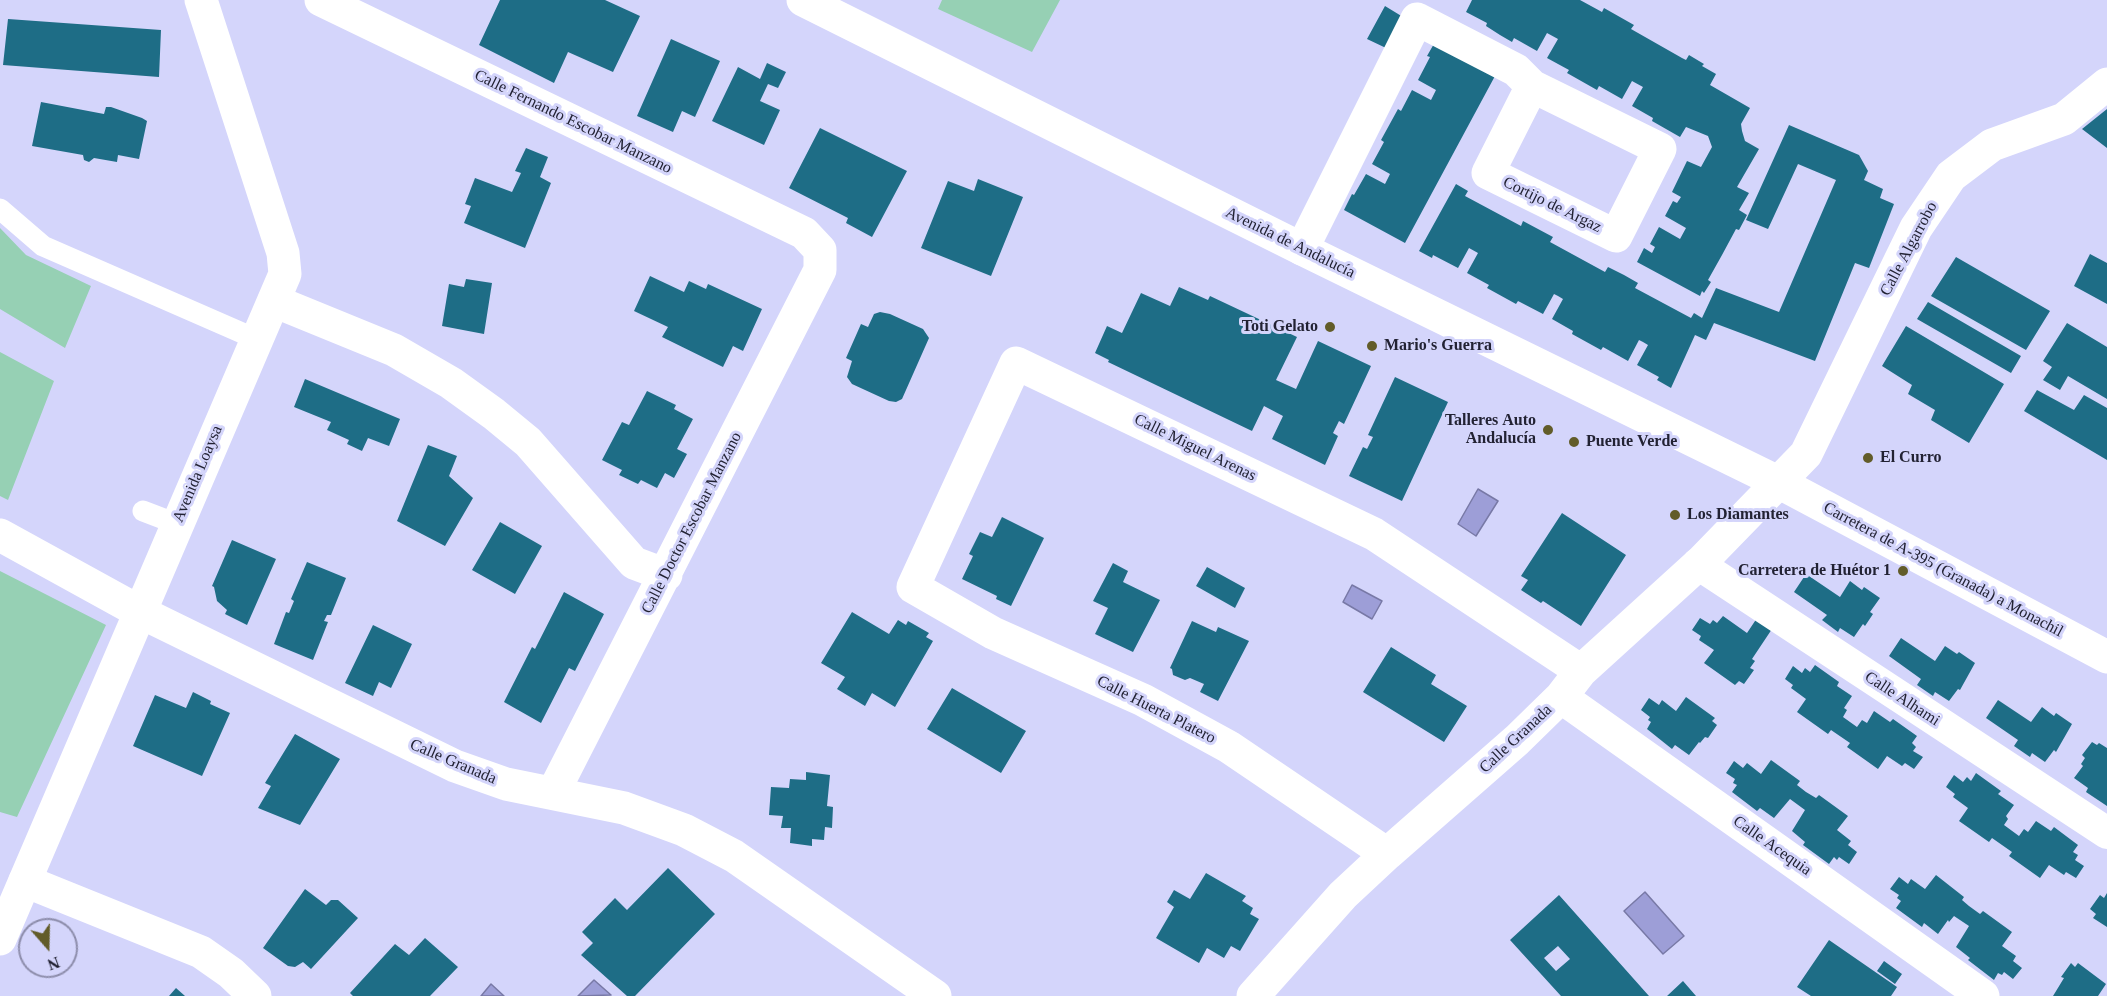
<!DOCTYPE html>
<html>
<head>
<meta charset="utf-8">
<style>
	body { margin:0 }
	#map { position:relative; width:2107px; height:996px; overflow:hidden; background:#d4d5fb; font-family:Georgia,serif }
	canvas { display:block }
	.north { position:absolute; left:18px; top:918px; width:60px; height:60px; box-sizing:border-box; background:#d4d5fb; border:2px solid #8d8dab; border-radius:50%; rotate:160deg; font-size:16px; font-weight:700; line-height:24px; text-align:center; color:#223 }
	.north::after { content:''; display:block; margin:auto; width:21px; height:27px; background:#625c29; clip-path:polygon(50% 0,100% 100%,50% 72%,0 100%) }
</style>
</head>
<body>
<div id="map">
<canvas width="2107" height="996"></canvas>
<div class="north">N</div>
</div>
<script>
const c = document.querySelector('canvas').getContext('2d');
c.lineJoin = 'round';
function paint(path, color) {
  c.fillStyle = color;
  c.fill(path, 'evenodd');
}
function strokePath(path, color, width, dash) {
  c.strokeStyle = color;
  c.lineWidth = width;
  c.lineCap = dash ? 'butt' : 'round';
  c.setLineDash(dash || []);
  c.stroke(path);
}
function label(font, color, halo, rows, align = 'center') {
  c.font = font + ' Georgia,serif';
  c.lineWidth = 6;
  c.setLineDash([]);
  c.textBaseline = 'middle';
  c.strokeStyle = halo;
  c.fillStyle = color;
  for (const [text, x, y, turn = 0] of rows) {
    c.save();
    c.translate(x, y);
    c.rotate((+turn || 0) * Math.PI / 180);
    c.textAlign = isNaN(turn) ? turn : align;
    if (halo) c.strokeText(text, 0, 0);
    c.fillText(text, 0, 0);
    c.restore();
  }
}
paint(new Path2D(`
	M942,0h118l-28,52 -94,-43z
	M0,228l26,27 65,31 -26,62 -65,-39z
	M0,352l54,29 -46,119 -8,-4z
	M0,571l106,54 -89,192 -17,-5z`), '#96d0b4');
const water = new Path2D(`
	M1478,489l20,12 -22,35 -18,-12z
	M1352,585l30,16 -10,18 -29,-17z
	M1645,892l39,44 -21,18 -39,-43z
	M594,980l17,15 -33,1z
	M491,984l13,12h-23z`);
paint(water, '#9d9ed7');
strokePath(water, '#7879a6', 1.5);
paint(new Path2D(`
	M500,0h105l35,16 -27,56 -45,-20 -14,31 -75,-38z
	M1472,0h108l22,12 2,-4 30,17 -3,4 51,29 4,2 3,-5 15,9 -2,2 14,8 -6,11 40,23 -9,16 1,7 3,10 14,8 -22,38 12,6 -10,17 8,5 -8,15 -3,-1 -14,26 -14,25 3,2 -7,11 -2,-2 -2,5 -63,-34 7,-14 8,5 3,-6 -5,-3 9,-17 21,12 6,-11 -21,-12 8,-15 4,2 4,-6 -9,-5 15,-31 14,6 11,-20 -4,-11 -22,-9 -6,10 -28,-16 1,-3 -21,-12 11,-19 -11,-6 -10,18 -23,-13 -2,4 -30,-17 2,-3 -22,-12 11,-19 -11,-6 -10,18 -23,-13 -2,4 -12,-7 -14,-9 1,-3 -21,-11z
	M1385,6l18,11 -17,31 -19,-9z
	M8,19l153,11 -2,47 -156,-12z
	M671,39l49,22 -25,56 -13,-6 -9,21 -36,-16z
	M1435,42l60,34 -90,167 -61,-33 8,-16 2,1 12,-21 19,10 5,-10 -18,-10 12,-22 -3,-2 17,-31 3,2 11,-21 19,10 5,-10 -18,-10 12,-23 -3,-1z
	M767,63l19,9 -8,16 -10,-4 -8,17 20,9 -16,35 -52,-24 26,-54 22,12z
	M41,102l63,12 2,-7h5l31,11 5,3 -8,38 -21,-4 -1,7 -23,-4 -5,4 -5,-2 -1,-5 -51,-9z
	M2107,109v39l-25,-19z
	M1789,125l70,30 9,16 -4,9 19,9 -3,9 14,6 -25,64 -14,-5 -40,98 -101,-38 -8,17 -11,-5 -24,53 -14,-8 2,-3 -22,-12 11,-20 -5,-3 -4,-2 -11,21 -25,-14 -2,3 -29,-16 1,-3 -21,-12 11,-20 -5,-3 -4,-2 -11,20 -25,-13 -2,3 -29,-16 2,-3 -22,-12 11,-20 -9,-5 -11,20 -25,-13 -1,3 -13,-7 37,-67 12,7 -3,5 56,30 2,-5 30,16 -3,5 55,30 3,-5 16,8 14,8 -3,5 56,30 3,-5 8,5 14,-30 63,24 57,-132 -38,-16 -30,65 -22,-9z
	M820,128l87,43 -35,66 -26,-14 2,-5 -59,-30z
	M526,148l22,9 -8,20 11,6 -26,65 -61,-25 7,-17 -6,-2 10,-26 37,14 9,-19 -6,-2z
	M978,179l45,18 -32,79 -70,-28 27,-67 26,10z
	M2090,254l17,9v41l-33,-18z
	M1956,257l94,54 -24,39 -95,-54z
	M650,276l34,16 5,-11 17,8 2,-5 54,25 -19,42 -10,-5 -10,21 -61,-30 6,-10 -34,-16z
	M466,279l26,4 -8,51 -42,-8 7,-42 15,3z
	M1179,287l29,13 2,-4 87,41 -21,43 20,9 22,-48 53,25 -27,58 -5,-3 -6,12 5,3 -13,29 -53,-26 11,-23 -19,-10 -12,25 -144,-69 1,-2 -14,-7 12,-27 15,7 19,-40 29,13z
	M1928,302l93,54 -10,17 -94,-54z
	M880,312l10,2 33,15 6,9 -27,61 -6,3 -7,-1 -37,-17 -5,-7 5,-16 -6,-3 15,-34 7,3 6,-13z
	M2067,323l40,24v52l-39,-23 -8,14 -17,-10 9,-13 -9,-6z
	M1906,326l98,58 -35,59 -38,-23 4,-10 -27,-16 4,-9 -30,-19z
	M1395,377l53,25 -46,99 -53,-25 14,-29 4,2 6,-12 -5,-2z
	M305,379l95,40 -11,27 -21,-8 -6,13 -15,-7 2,-4 -22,-10 4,-8 -37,-15z
	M2037,390l37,20 10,-15 23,13v52l-83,-49z
	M647,391l29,14 -2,4 19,10 -16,30 10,5 -13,24 -9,-5 -8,15 -16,-8 -3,4 -19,-9 3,-5 -20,-10 20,-38 7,3z
	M428,445l29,11 -8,20 24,22 -28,48 -48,-25z
	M1562,513l64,42 -45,71 -38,-25 -2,2 -20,-13 7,-10 -7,-4z
	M1002,517l42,21 -33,68 -15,-7 1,-3 -35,-17 11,-23 -4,-2 11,-22 12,5z
	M500,522l42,24 -27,48 -43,-24z
	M232,540l44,19 -29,66 -22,-11 2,-4 -10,-9 -3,-14 -2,-1z
	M307,562l39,16 -15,37h-4l-3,6 4,1 -15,38 -39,-16 12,-32 3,1 5,-12 -3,-2z
	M1113,563l15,8 -5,11 37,18 -27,52 -38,-18 13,-26 -15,-7z
	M1207,567l38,21 -10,20 -39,-22z
	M1806,574l34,23 10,-16 12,9 2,-3 16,11 -10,14 3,2 -8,12 -2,-2 -9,13 -14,-9 -2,4 -16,-12 5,-5 -33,-23z
	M564,592l40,22 -29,57 -6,-3 -28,55 -37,-21 28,-55 3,2z
	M852,612l37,22 9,-14 8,5 2,-4 21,12 -3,4 7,4 -38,66 -23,-14 -7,13 -28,-17 8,-12 -24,-14z
	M1723,616l24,17 10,-15 15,11 -20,30 3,2 -5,7 4,2 -10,14 -5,-3 -4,4 -31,-22 10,-13 -15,-10 2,-4 -9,-6 8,-12 10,6 3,-4 4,3z
	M1192,621l24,11 2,-5 31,14 -31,60 -18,-9 4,-8 -14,-6 -5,2 -12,-5 -1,-6 -2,-1z
	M373,625l39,19 -21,44 -12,-6 -6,14 -28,-13z
	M1901,638l34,23 10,-15 12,8 2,-2 16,11 -15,27 -2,-1 -9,12 -14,-9 -2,4 -16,-11 4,-6 -32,-23z
	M1391,647l45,28 -5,9 36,22 -23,36 -81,-50z
	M1815,665l24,17 -2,4 15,10 -8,12 3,2 -4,7 14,10 5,-7 5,3 7,-12 16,11 3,-3 24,17 -5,7 4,4 -3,4 10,6 -9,12 -9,-6 -3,3 -15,-10 -9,13 -31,-22 3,-4 -19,-13 -3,4 -31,-22 9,-13 -15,-11 2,-3 -8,-6 8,-13 9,7 3,-5 5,4z
	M952,688l74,43 -25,42 -74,-44z
	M193,692l18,9 -1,3 20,9 -28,63 -69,-30 22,-51 31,13z
	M1686,697l29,21 -3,3 5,4 -9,13 -3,-1 -5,6 -1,-1 -10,13 -14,-10 -3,4 -25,-20 4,-7 -3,-2 2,-3 -9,-7 8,-12 10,7 3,-5 14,11z
	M1998,700l33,22 11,-15 12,9 2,-3 16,11 -16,28 -2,-2 -9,12 -13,-9 -2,4 -16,-11 4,-6 -32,-22z
	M295,734l45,25 -40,66 -42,-17 13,-22 -6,-3z
	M2092,742l5,3 2,-2 8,5v58l-21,-14 2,-4 -14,-10 9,-12 -2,-2 4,-6 -3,-3z
	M1771,760l29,21 -3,4 9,7 10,6 3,-3 29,21 -11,14 14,11 -3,4 9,7 -8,12 -10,-7 -2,3 -3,-3 -5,7 -26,-19 2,-3 -13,-11 13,-21 -15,-11 -16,19 -14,-10 -3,3 -25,-19 5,-7 -4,-2 2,-4 -9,-6 8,-12 9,7 4,-5 14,11z
	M806,772l24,3 -3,31 6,1 -1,21 -7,-1 -1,13 -12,-1v7l-22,-3 1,-15h-10l2,-12 -14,-1 2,-28 18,1 1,-9 16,1z
	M1976,773l25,18 -3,3 16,11 -8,11 2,3 -4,6 15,11 5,-7 4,3 8,-11 15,10 3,-4 24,18 -5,7 5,3 -3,5 9,6 -8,12 -10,-6 -2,3 -15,-10 -9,13 -31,-22 3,-4 -20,-14 -3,4 -30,-21 9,-13 -15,-11 2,-3 -9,-7 8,-12 9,7 4,-5 4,4z
	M668,868l47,46 -80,82h-8l-46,-41 12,-12 -11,-11 33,-34 12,12z
	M1206,873l40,23 -4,5 11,7 -3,6 9,5 -19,32 -9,-5 -7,12 -17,-10 -8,15 -43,-25 18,-31 -7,-5 7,-12 16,9z
	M1936,875l28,22 -2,3 7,6 11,8 3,-3 29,21 -10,14 14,10 -3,5 9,7 -9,11 -9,-7 -2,3 -4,-2 -4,7 -26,-20 2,-2 -14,-11 13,-21 -15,-10 -5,6 -1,-2 -10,14 -14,-11 -2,4 -26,-19 5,-7 -4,-3 2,-3 -9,-6 9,-12 9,7 3,-5 14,10z
	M305,889l21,16 5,-5h7l20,18 -47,51 -8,-7 -8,5 -7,-1 -25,-18z
	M2107,893v34l-14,-9 3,-4 -6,-5 10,-14 4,3z
	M1559,895l90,101h-88l-51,-56zM1558,946l12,13 -14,12 -12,-13z
	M425,938l33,29 -28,29h-77l-3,-3 45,-49 14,11z
	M1829,940l68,47 -6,9h-80l-14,-9z
	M1884,961l18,13 -7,10 -18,-13z
	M2071,963l4,4 3,-4 28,21 -8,12h-45l11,-18 -3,-1z
	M1683,981l13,15h-29z
	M176,988l9,8h-16z`), '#1e6d86');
strokePath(new Path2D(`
	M0,209l43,37 213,93
	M143,511l34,13`), '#fff', 21);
strokePath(new Path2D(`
	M1698,564l409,269`), '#fff', 32);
strokePath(new Path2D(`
	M321,0l483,233 16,17v20l-267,523
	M1302,249l115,-230 99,51 16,16 128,63 -44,87 -128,-63 44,-87
	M274,301l120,49 57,33 43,31 34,28 106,121 32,12
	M140,612l315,154 51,18 118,24 60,22 50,26 201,140
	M1561,697l422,299
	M1387,854l-158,-107 -86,-47 -150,-67 -80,-46 103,-224 358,171 207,137
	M25,881l176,71 30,21 24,23
	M1253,996l90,-101 44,-41 130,-114 44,-43 20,-26 121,-110 104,-107 110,-226 35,-52 41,-31 72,-26 43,-35`), '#fff', 33);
strokePath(new Path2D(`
	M803,0l499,249 478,234 327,174
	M0,535l140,77
	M0,939l285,-665 -2,-21 -82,-253`), '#fff', 33);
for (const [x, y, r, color] of [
	[1330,327,6,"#625c29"],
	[1372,346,6,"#625c29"],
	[1548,430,6,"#625c29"],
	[1574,442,6,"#625c29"],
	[1868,458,6,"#625c29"],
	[1675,515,6,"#625c29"],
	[1903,571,6,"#625c29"]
]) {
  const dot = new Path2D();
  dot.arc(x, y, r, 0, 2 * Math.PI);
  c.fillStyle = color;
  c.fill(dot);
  strokePath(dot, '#d4d5fb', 2);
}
label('16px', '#223', '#d4d5fb', [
	["Calle Fernando Escobar Manzano",573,122,26],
	["Cortijo de Argaz",1552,205,26],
	["Avenida de Andalucía",1290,243,26],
	["Calle Algarrobo",1909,249,-62],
	["Calle Miguel Arenas",1195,448,26],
	["Avenida Loaysa",198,474,-67],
	["Calle Doctor Escobar Manzano",692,523,-63],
	["Carretera de A-395 (Granada) a Monachil",1943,570,28],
	["Calle Alhami",1902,699,33],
	["Calle Huerta Platero",1156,710,27],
	["Calle Granada",1516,739,-43],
	["Calle Granada",453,762,23],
	["Calle Acequia",1772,846,35]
]);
label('bold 16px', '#223', '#d4d5fb', [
	["Toti Gelato",1318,327,"right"],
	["Mario's Guerra",1384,346],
	["Talleres Auto",1536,421,"right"],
	["Andalucía",1536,439,"right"],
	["Puente Verde",1586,442],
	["El Curro",1880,458],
	["Los Diamantes",1687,515],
	["Carretera de Huétor 1",1891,571,"right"]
], 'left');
</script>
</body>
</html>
